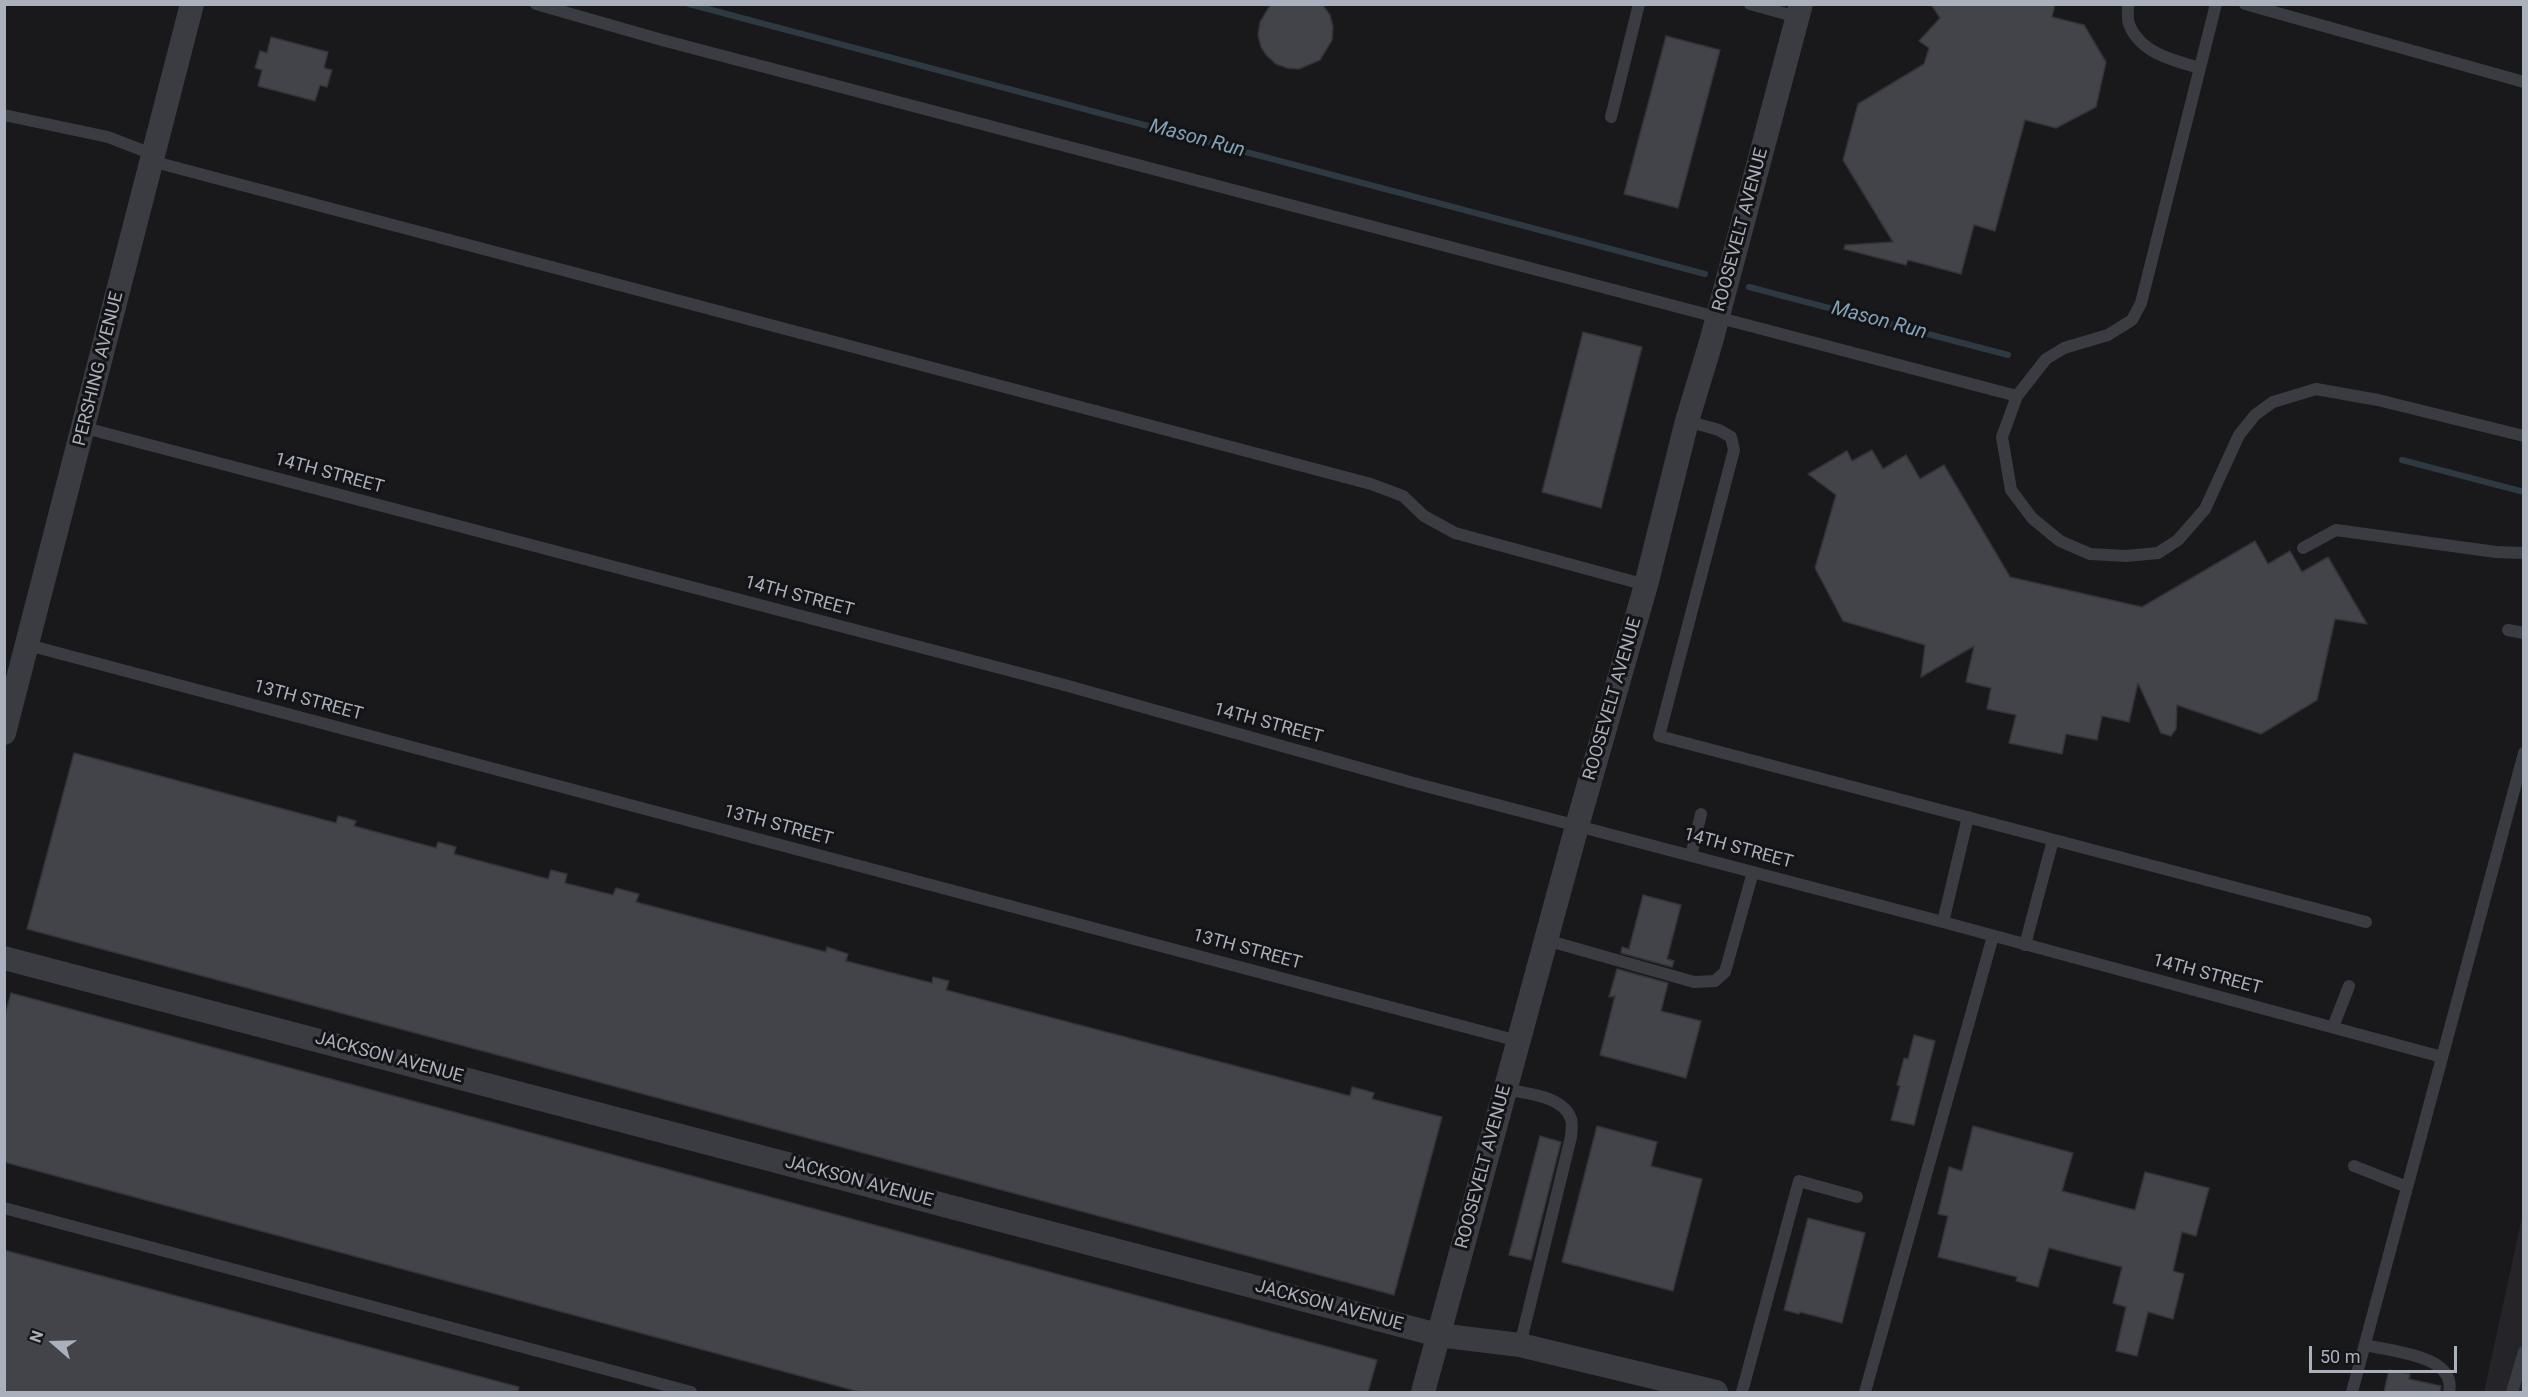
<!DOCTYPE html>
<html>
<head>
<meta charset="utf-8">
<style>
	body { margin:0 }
	#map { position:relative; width:2528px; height:1397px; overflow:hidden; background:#19191c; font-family:Roboto,sans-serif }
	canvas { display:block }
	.frame { position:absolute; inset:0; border:6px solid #abb1bc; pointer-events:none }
	.north { position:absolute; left:24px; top:1313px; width:60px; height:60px; -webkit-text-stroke:4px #141417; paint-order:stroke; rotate:290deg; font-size:16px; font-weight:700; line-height:24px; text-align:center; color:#abb1bc }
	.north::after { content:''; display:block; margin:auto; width:21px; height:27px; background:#abb1bc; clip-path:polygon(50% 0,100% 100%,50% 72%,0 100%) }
	.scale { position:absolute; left:2309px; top:1346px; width:148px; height:27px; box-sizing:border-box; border:3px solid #abb1bc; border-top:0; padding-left:8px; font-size:18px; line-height:21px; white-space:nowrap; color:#abb1bc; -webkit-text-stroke:4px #141417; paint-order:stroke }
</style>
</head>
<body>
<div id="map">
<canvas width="2528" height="1397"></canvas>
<div class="frame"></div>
<div class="north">N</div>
<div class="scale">50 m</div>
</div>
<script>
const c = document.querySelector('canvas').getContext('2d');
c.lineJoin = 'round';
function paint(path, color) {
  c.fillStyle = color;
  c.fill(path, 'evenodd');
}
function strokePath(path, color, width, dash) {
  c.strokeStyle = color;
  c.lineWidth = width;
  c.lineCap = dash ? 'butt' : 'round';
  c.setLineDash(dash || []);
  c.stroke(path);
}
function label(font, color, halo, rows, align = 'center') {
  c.font = font + ' Roboto,sans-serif';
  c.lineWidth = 6;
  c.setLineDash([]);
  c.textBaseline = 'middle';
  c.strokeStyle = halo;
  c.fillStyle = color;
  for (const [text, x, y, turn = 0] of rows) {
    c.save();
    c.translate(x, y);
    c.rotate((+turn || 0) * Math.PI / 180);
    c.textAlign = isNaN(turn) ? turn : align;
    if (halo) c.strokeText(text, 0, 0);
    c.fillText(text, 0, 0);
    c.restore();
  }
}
paint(new Path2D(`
	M2523,1213v179h-39z`), '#252529');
strokePath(new Path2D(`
	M689,4l1016,270
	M1749,287l259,68
	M2402,460l122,32`), '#2e3a41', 6);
const building = new Path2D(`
	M1271,4h51l8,11 3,12 -1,13 -12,20 -21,9 -12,-1 -11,-4 -9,-8 -6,-9 -3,-12 2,-13z
	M1931,4h124l-3,13 32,8 22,37 -10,45 -40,21 -31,-8 -30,111 -21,-6 -13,49 -53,-14 -2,5 -62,-16 1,-4 48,-3 -50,-82 15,-56 66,-40 5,-16 -10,-7 21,-23z
	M1666,36l54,14 -42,158 -54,-14z
	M271,37l57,15 -4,16 8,2 -5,17 -7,-2 -5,16 -57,-15 4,-16 -7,-2 5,-17 7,2z
	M1583,332l59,15 -41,161 -59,-16z
	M1872,450l11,19 23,-14 14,24 24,-14 66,112 132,30 113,-66 13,23 22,-13 12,21 26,-15 39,67 -32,-5 -18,81 -56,34 -84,-29 -1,24 -5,7 -10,-3 -23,-50 -9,39 -27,-6 -5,24 -31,-6 -4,20 -53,-11 7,-28 -29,-6 4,-21 -25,-6 8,-36 -53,31 4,-32 -82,-24 -28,-53 21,-73 -28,-21 39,-23 5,10z
	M74,753l262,70 2,-7 8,2 10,3 -2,5 82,22 2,-6 18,5 -2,7 94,25 3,-9 16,4 -2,9 48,12 3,-7 23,6 -3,8 190,50 1,-5 21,7 -2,7 86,22 1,-6 16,4 -3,9 404,106 2,-9 12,3 10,3 -2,6 70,18 -48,178 -1367,-366z
	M1643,895l38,10 -14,54 7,2 -2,6 -51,-14 1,-6 7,2z
	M1617,969l51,14 -7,28 40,10 -15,57 -86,-23 15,-59 -6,1z
	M11,993l1366,367 -9,32h-508l-856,-230v-144z
	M1914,1035l21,6 -21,84 -23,-5 9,-34 -3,-1 7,-27 4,1z
	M1597,1126l60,16 -6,24 51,13 -29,112 -111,-29z
	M1973,1126l100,27 -11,38 73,19 10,-38 64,16 -13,48 -14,-4 -9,39 11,3 -11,45 -25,-7 -11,44 -21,-5 10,-44 -13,-4 9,-36 -73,-19 -11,39 -22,-6 1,-4 -79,-20 10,-41 -10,-2 11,-47 13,4z
	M1540,1136l21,6 -30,118 -22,-5z
	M1808,1218l57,15 -23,90 -42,-11 -1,2 -15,-4z
	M4,1250l515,137 -1,5h-514z
	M2389,1370l21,4 -1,5 32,7 -1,6h-56z`);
paint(building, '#434449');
strokePath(building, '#333338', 1.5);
strokePath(new Path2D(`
	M536,4l126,36 1355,356
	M1750,4l47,13
	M2128,4c0,6 -1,15 1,20 11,29 45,37 71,44
	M2216,4l-75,299 -9,17 -24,15 -44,13 -18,11 -29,37 -15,41 9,53 21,28 28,23 30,13 36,2 32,-3 20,-13 27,-31 34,-74 16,-20 18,-13 43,-13 62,11 146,36
	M2245,4l279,78
	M4,115l104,22 44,17
	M1611,117l28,-113
	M151,161l1220,323 32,12 21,20 31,17 191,52
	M1687,421l32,9 12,7 3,13 -75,286 707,186
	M85,428l976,256 349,98 533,140 499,135
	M2303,548l33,-18 160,22 28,1
	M2508,630l16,3
	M28,645l1490,396
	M1691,856l10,-42
	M1943,922l25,-105
	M1546,940l148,42 21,-1 10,-9 28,-100
	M2025,945l28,-105
	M2333,1027l16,-41
	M1505,1089c21,5 58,6 66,30 2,5 0,13 0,18l-51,208
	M2354,1166l53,21
	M4,1208l687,184
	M2365,1345c25,6 92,10 84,47
	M1742,1392l57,-211 58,16
	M1865,1392l128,-456
	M2352,1392l172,-639
	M2512,1392l12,-40`), '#3a3c41', 12);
strokePath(new Path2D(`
	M4,733l188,-729
	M4,958l1434,377 82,10 196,47
	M1423,1392l154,-566 69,-241 41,-164 24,-79 90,-338`), '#3a3c41', 24);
label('18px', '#abb1bc', '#141417', [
	["ROOSEVELT AVENUE",1741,230,-75],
	["PERSHING AVENUE",99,369,-76],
	["14TH STREET",329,474,15],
	["14TH STREET",799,597,15],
	["ROOSEVELT AVENUE",1613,699,-74],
	["13TH STREET",308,701,15],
	["14TH STREET",1268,724,15],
	["13TH STREET",778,826,15],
	["14TH STREET",1738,849,15],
	["13TH STREET",1247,950,15],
	["14TH STREET",2207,975,15],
	["JACKSON AVENUE",389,1058,15],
	["ROOSEVELT AVENUE",1484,1167,-75],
	["JACKSON AVENUE",859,1182,15],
	["JACKSON AVENUE",1329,1306,15]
]);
label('italic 20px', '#81a2b8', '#141417', [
	["Mason Run",1197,139,15],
	["Mason Run",1879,321,15]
]);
</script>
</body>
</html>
